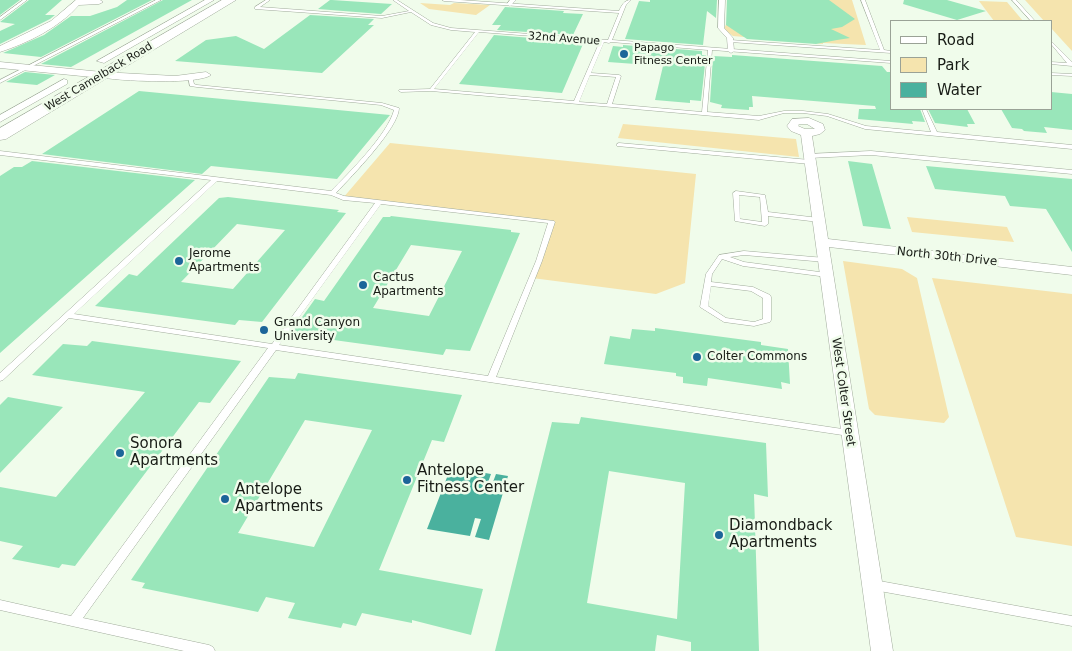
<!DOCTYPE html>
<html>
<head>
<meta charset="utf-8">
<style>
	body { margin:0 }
	#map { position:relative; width:1072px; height:651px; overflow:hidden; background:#f0fceb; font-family:"DejaVu Sans",sans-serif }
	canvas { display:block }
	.legend { position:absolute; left:890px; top:20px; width:162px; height:90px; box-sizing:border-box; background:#f0fceb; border:1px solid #9aa296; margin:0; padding:6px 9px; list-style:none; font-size:15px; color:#181c16 }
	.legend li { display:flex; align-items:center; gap:10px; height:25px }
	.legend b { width:25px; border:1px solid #9aa296 }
</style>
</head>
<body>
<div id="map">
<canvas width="1072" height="651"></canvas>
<ul class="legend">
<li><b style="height:6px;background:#fff"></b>Road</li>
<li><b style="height:14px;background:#f5e4ae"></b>Park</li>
<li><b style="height:14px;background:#4ab19e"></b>Water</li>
</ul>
</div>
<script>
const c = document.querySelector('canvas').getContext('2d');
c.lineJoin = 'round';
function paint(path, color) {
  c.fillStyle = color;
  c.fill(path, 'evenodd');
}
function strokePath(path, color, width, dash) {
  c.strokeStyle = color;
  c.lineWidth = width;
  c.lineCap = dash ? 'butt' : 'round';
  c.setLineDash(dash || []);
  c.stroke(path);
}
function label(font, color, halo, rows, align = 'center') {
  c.font = font + ' "DejaVu Sans",sans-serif';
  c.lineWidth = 5;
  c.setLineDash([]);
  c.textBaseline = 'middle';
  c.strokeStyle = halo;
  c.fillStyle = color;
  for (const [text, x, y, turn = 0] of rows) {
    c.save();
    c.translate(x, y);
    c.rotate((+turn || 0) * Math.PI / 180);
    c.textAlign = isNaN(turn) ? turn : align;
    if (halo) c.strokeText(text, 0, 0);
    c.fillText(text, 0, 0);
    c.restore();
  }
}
paint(new Path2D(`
	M731,0h121l14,45 -43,-2v1l-90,-8 -9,-7 4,-9z
	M1025,0h47v51l-21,-23v-7h-7z
	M979,1l28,1 16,19h-29z
	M420,3l30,2 4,-2 36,2 -14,10 -47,-6z
	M623,124l173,15 3,18 -181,-19z
	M390,143l306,31 -11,109 -29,11 -124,-16 20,-56 -209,-24z
	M907,217l100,10 7,15 -102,-10z
	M843,261l59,8 15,9 32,139 -5,6 -69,-8 -6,-6z
	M932,278l140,16v252l-56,-9z`), '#f5e4ae');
paint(new Path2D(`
	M451,467l40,7 -5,14 4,2 6,-16 12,2 -19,64 -14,-3 6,-18 -6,-1 -5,18 -43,-7z`), '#4ab19e');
paint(new Path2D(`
	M0,0h20l-20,15z
	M29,0h33l-17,15h10l-5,4 -50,25v-13l15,-7 -15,-2z
	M127,0h25l-111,57 -38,-4 41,-18 27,-19h19l27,-9z
	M163,0h29l-121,67 -30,-3z
	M330,0h2l60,4 -11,10 -63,-5z
	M650,0h67l-1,18 -9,-7 -4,34 -78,-6 14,-38 11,1z
	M727,0h102l26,19 -13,8 -11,2 19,9 -13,2 -21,4 -69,-5 -21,-14z
	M904,0h43l39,11 -29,9 -54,-16z
	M505,7l59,4 -1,2 20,1 -10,21 -76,-5 4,-5h-9z
	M310,15l64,4 -6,6h6l-52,48 -147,-12 31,-21 30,-4 28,13z
	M494,35l76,6v2l13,1 -21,49 -103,-9z
	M623,45l79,6v4h4l-5,46 -11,-1v3l-35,-3 8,-34 -55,-4 5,-16 10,1z
	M732,55l150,11 5,6h4v37h29l5,13 -13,-1 1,3 -55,-5 1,-10h17l-1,-3 -123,-10 1,11h-4v3l-28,-2 1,-3 -12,-3 3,-46 19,1z
	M25,72l30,3 -18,10 -31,-3z
	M139,91l251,24 -53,64 -126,-13 -9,8 -160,-20z
	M1051,92l21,2v36l-28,-3 3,6 -23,-2 -2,-2 -10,-1 -11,-19h50z
	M928,109h39l8,15h-8l1,3 -33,-4z
	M32,161l163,19 -195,173v-177l14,-9h8z
	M848,161l24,3 19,65 -28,-3z
	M926,166l146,13v73l-26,-43 -36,-3 -5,-10 -70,-7z
	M228,197l111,13 -2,2 9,1 -84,109 -23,-2 -4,5 -140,-19 34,-32 8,2 82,-78zM237,224l48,6 -52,59 -52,-7z
	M391,216l120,14v2l9,1 -50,118 -24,-2 -3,6 -153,-21 25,-35 9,2 59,-84h7zM411,245l51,6 -33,65 -56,-8z
	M655,328l106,14v3l27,4 2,35 -9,-2 1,7 -74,-11 -1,8 -24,-3v-6l-7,-1v-3l-72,-9 6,-28 20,3 2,-10 23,2z
	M92,341l149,20 -31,42 -11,-1 -124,164 -13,-2 -3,4 -47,-9 11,-13 -23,-5v-54l56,10 89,-105 -113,-17 31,-31 24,2z
	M298,373l164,22 -18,47 -12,-2 -53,130 104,19 -12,46 -59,-15v3l-50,-10 -6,13 -13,-3 -2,5 -53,-10 7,-15 -29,-6 -8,15 -116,-24 3,-5 -14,-3 138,-203 26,2zM305,420l67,10 -58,117 -76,-14z
	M8,397l55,10 -63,66v-68z
	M581,417l185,26 2,54 -14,-3 5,157h-68v-9l-34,-7 -2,16h-160l57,-229 27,2zM609,471l76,12 -8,136 -90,-16z`), '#99e6ba');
const service = new Path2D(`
	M23,0h4l-27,20v-3z
	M156,0h5l-161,83v-3z
	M266,0h4l-10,7 122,9 27,-5 -16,-11h4l36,23 18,5 157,12 11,-27 -175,-12 -2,-1h18l159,11c3,-6 5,-11 12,-11l-5,5 -14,35 279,21v2l-179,-13 -5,62 52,4 25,-5h19l25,3 38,12 65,6 -9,-23h4l11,23 135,13v4l-207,-20 -38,-13 -24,-3h-19l-25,7 -328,-29 -30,1 -2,-1v-1l31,-1 45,-57 -24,-2 -20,-5 -20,-13 -29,6 -127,-9v-2zM479,32l121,9 -26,60 -140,-12zM604,42l5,1 2,-1 97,8 -6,62 -90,-8 9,-28 -2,-1 -28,-2zM590,75l26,2 -9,27 -28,-2z
	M861,0h4l19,50 7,1v2l-161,-11 -2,-1 2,-1 150,10z
	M1012,0h4l19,21h-4z
	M1051,41l21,21v4l-21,-2v-2l16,1 -16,-19z
	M1051,73l21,1v2l-21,-1z
	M188,76h4l2,8 3,1 185,18 17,5c0,20 -48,69 -63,85l8,3 210,25 1,1 -13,39 -46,116 353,53 3,1 1,2 -1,2 -3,1 -573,-86 -193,268 126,27 4,2 2,4h-31l-184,-41v-10l71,16 197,-268 -199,-30 -66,62 -3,1v-8l211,-193 -211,-25v-4l331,40c18,-18 57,-57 63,-81l-13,-5 -184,-18 -7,-1zM217,181l114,14 12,5 32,3 -103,141 -198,-30zM381,204l167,19 -12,38 -48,115 -209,-31z
	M619,143l191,17 3,2 -3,2 -193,-18v-2z
	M871,151l201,19v4l-201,-19 -62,3 -3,-2 3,-2z
	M736,191l29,4 3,17 51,6 3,2 -3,2 -51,-6v8l-3,2 -30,-5 -2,-28zM739,195l21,2 2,25 -22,-3z
	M744,251l81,7 3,2 -3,2 -81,-7 -14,2 14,5 83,11 3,2 -3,2 -84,-11 -21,-7 -10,15 -1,8 42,5 17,8 1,2v23l-1,2 -16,4 -30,-4 -24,-15 6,-33 13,-19zM711,286l40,5 12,7v21l-9,3 -28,-4 -18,-12z
	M874,580l198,36v10l-198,-36 -4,-2 -1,-3 1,-3z`);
const pedestrian = new Path2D(`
	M510,0h6l-6,6 -3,-2z
	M719,0h6l-1,28 9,10 1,13 -3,2 -3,-2 -1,-13 -9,-10z`);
const minor = new Path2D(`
	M76,0h24l3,2 -4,2 -20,1c-19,22 -51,38 -79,47v-6l51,-25z
	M205,0h9l-110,63 -7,-2z
	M102,72l73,4 31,-4 5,3c-13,10 -94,6 -112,2v-4z
	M64,79l3,1v4l-67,38v-7z
	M809,118l14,6 2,6 -5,4 -8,2 16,103 244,28v8l-243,-28 64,404h-22l-70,-516 -10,-4 -4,-5 5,-7zM799,124h8l8,5h-10l-7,-3z`);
const tertiary = new Path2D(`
	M0,62l102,10 6,3 -6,3 -102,-10z`);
const primary = new Path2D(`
	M222,0h14l-230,139 -6,1v-12z`);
strokePath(service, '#a0ab9b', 1);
strokePath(pedestrian, '#a0ab9b', 1);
strokePath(minor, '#a0ab9b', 1);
strokePath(tertiary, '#a0ab9b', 1);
strokePath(primary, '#a0ab9b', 1);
paint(service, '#fff');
paint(pedestrian, '#fff');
paint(minor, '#fff');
paint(tertiary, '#fff');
paint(primary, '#fff');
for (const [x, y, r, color] of [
	[624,54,5,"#1c6599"],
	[179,261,5,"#1c6599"],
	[363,285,5,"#1c6599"],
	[264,330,5,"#1c6599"],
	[697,357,5,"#1c6599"],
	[120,453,5,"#1c6599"],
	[407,480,5,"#1c6599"],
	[225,499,5,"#1c6599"],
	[719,535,5,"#1c6599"]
]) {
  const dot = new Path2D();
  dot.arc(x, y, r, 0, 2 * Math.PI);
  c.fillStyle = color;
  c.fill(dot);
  strokePath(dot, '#f0fceb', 2);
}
label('11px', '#181c16', '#f0fceb', [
	["32nd Avenue",564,39,4],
	["West Camelback Road",99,77,-31]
]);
label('11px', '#181c16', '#f0fceb', [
	["Papago",634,48],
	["Fitness Center",634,61]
], 'left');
label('12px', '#181c16', '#f0fceb', [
	["Jerome",189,254],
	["Apartments",189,268],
	["Cactus",373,278],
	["Apartments",373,292],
	["Grand Canyon",274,323],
	["University",274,337],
	["Colter Commons",707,357]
], 'left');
label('12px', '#181c16', '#f0fceb', [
	["North 30th Drive",947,257,6],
	["West Colter Street",843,392,82]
]);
label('15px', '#181c16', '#f0fceb', [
	["Sonora",130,444],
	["Apartments",130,461],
	["Antelope",417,471],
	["Fitness Center",417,488],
	["Antelope",235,490],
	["Apartments",235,507],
	["Diamondback",729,526],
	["Apartments",729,543]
], 'left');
</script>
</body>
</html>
